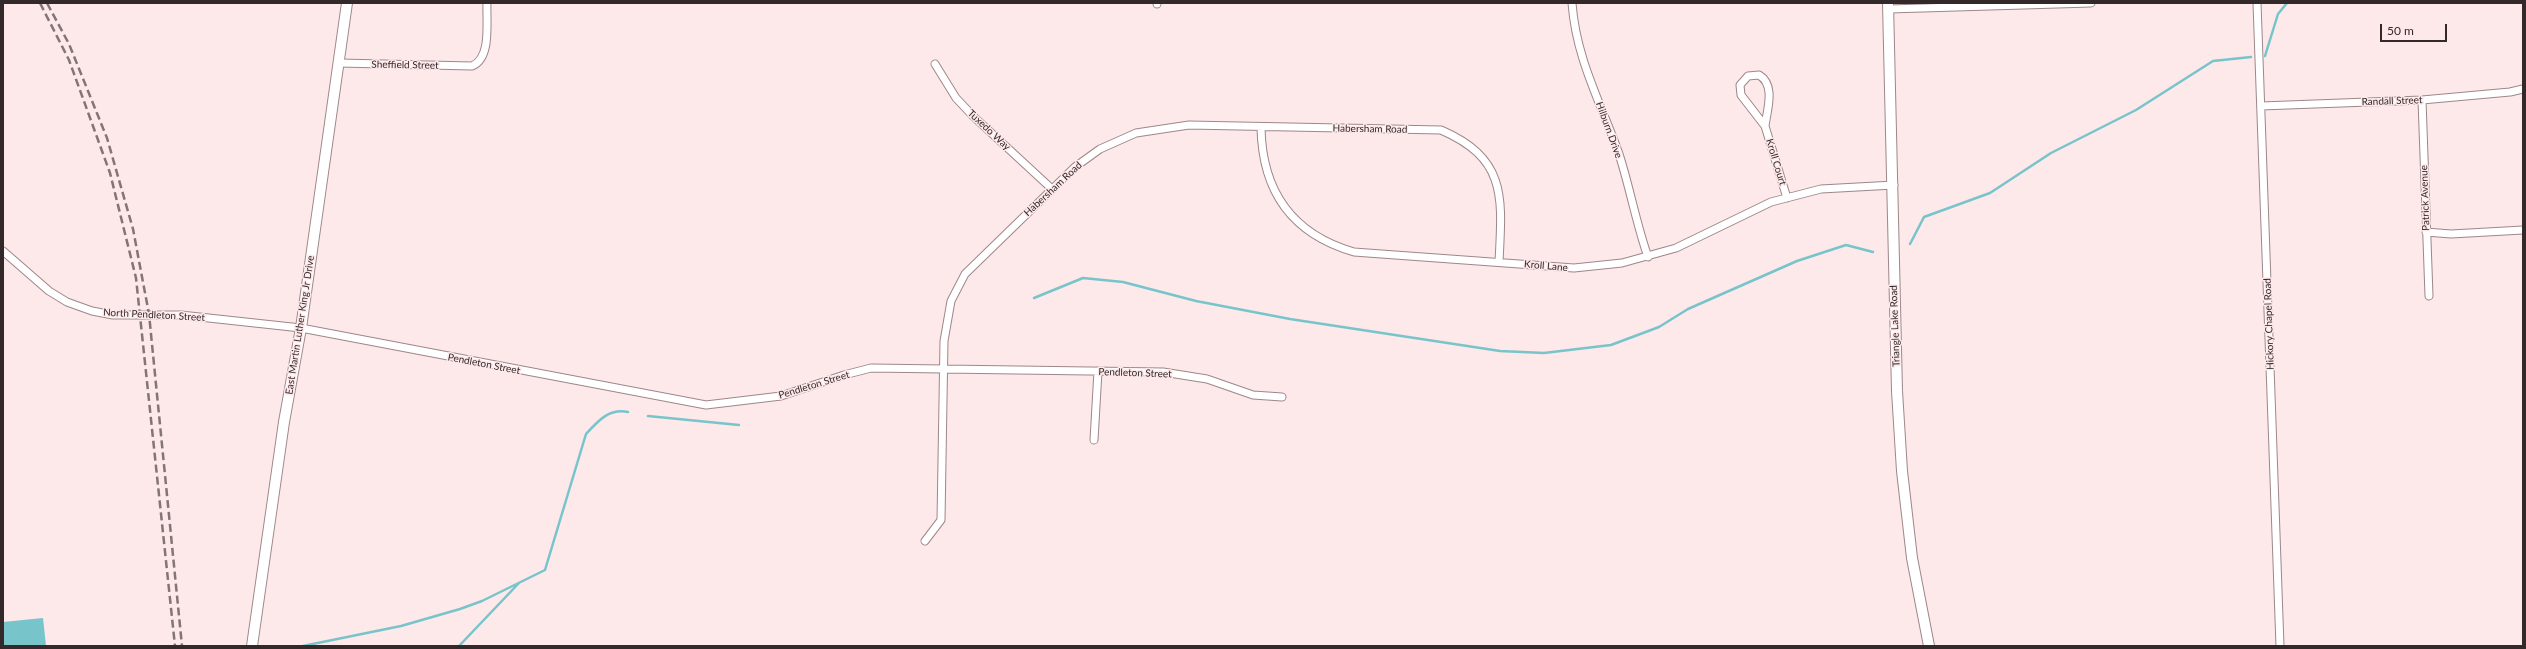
<!DOCTYPE html>
<html>
<head>
<meta charset="utf-8">
<style>
	body { margin:0 }
	#map { position:relative; width:2526px; height:649px; overflow:hidden; background:#fde8ea; font-family:Lato,sans-serif }
	canvas { display:block }
	.frame { position:absolute; inset:0; border:4px solid #33292a; pointer-events:none }
	.scale { position:absolute; left:2380px; top:24px; width:67px; height:18px; box-sizing:border-box; border:2px solid #33292a; border-top:0; padding-left:5px; font-size:12px; line-height:14px; white-space:nowrap; color:#33292a; -webkit-text-stroke:3px #fde8ea; paint-order:stroke }
</style>
</head>
<body>
<div id="map">
<canvas width="2526" height="649"></canvas>
<div class="frame"></div>
<div class="scale">50 m</div>
</div>
<script>
const c = document.querySelector('canvas').getContext('2d');
c.lineJoin = 'round';
function paint(path, color) {
  c.fillStyle = color;
  c.fill(path, 'evenodd');
}
function strokePath(path, color, width, dash) {
  c.strokeStyle = color;
  c.lineWidth = width;
  c.lineCap = dash ? 'butt' : 'round';
  c.setLineDash(dash || []);
  c.stroke(path);
}
function label(font, color, halo, rows, align = 'center') {
  c.font = font + ' Lato,sans-serif';
  c.lineWidth = 3;
  c.setLineDash([]);
  c.textBaseline = 'middle';
  c.strokeStyle = halo;
  c.fillStyle = color;
  for (const [text, x, y, turn = 0] of rows) {
    c.save();
    c.translate(x, y);
    c.rotate((+turn || 0) * Math.PI / 180);
    c.textAlign = isNaN(turn) ? turn : align;
    if (halo) c.strokeText(text, 0, 0);
    c.fillText(text, 0, 0);
    c.restore();
  }
}
paint(new Path2D(`
	M43,618l3,28h-43v-24z`), '#78c4cb');
strokePath(new Path2D(`
	M2265,56l13,-42 9,-11
	M1910,244l14,-27 66,-24 61,-40 85,-43 77,-49 38,-4
	M1034,298l49,-20 40,4 73,19 94,18 210,32 44,2 67,-8 48,-18 29,-18 109,-48 49,-16 27,7
	M648,416l91,9
	M303,646l98,-20 59,-17 22,-8 63,-31 41,-136c12,-13 23,-26 42,-22
	M459,646l60,-63`), '#78c4cb', 2.5);
const street = new Path2D(`
	M1572,3c4,56 29,100 47,151 11,34 17,69 29,103
	M2257,3l23,643
	M1157,4v-1
	M1889,9l202,-6
	M339,63l133,3c20,-8 14,-45 15,-63
	M935,64l21,34 17,18 79,73
	M2422,100l7,196
	M2261,106l161,-6 88,-8 13,-3
	M1765,126c2,-16 11,-41 -6,-51l-11,1 -8,9 1,10 24,31 22,72
	M1261,127c1,64 31,107 93,125l220,16 48,-5 54,-15 95,-46 50,-13 73,-4
	M2426,232l25,2 72,-4
	M3,251l46,40 18,11 25,9 21,4h68l120,13 405,77 75,-9 63,-21 27,-7 292,4 44,7 46,16 29,2
	M1094,440l4,-69
	M925,541l16,-21 3,-179 7,-40 14,-27 110,-107 25,-18 36,-16 53,-8 252,5c67,29 61,69 58,132`);
const secondary = new Path2D(`
	M1888,3l9,388 5,80 10,87 17,88
	M252,646l32,-224 17,-94 46,-325`);
strokePath(street, '#9e8789', 9);
strokePath(secondary, '#9e8789', 12);
strokePath(street, '#fff', 7);
strokePath(secondary, '#fff', 10);
strokePath(new Path2D(`
	M40,3l29,57 41,113 26,105 39,368
	M47,3l22,41 38,94 26,91 16,85 33,332`), '#837476', 2.5, [8, 4]);
label('10px', '#33292a', '#fde8ea', [
	["Sheffield Street",405,65,1],
	["Randall Street",2392,101,-2],
	["Habersham Road",1370,129,1],
	["Tuxedo Way",989,130,43],
	["Hilburn Drive",1609,130,70],
	["Kroll Court",1776,162,73],
	["Habersham Road",1053,189,-43],
	["Patrick Avenue",2425,198,-92],
	["Kroll Lane",1546,266,5],
	["North Pendleton Street",154,315,3],
	["Hickory Chapel Road",2269,324,-92],
	["East Martin Luther King Jr Drive",300,325,-81],
	["Triangle Lake Road",1895,326,-92],
	["Pendleton Street",484,364,11],
	["Pendleton Street",1135,373,2],
	["Pendleton Street",814,385,-17]
]);
</script>
</body>
</html>
